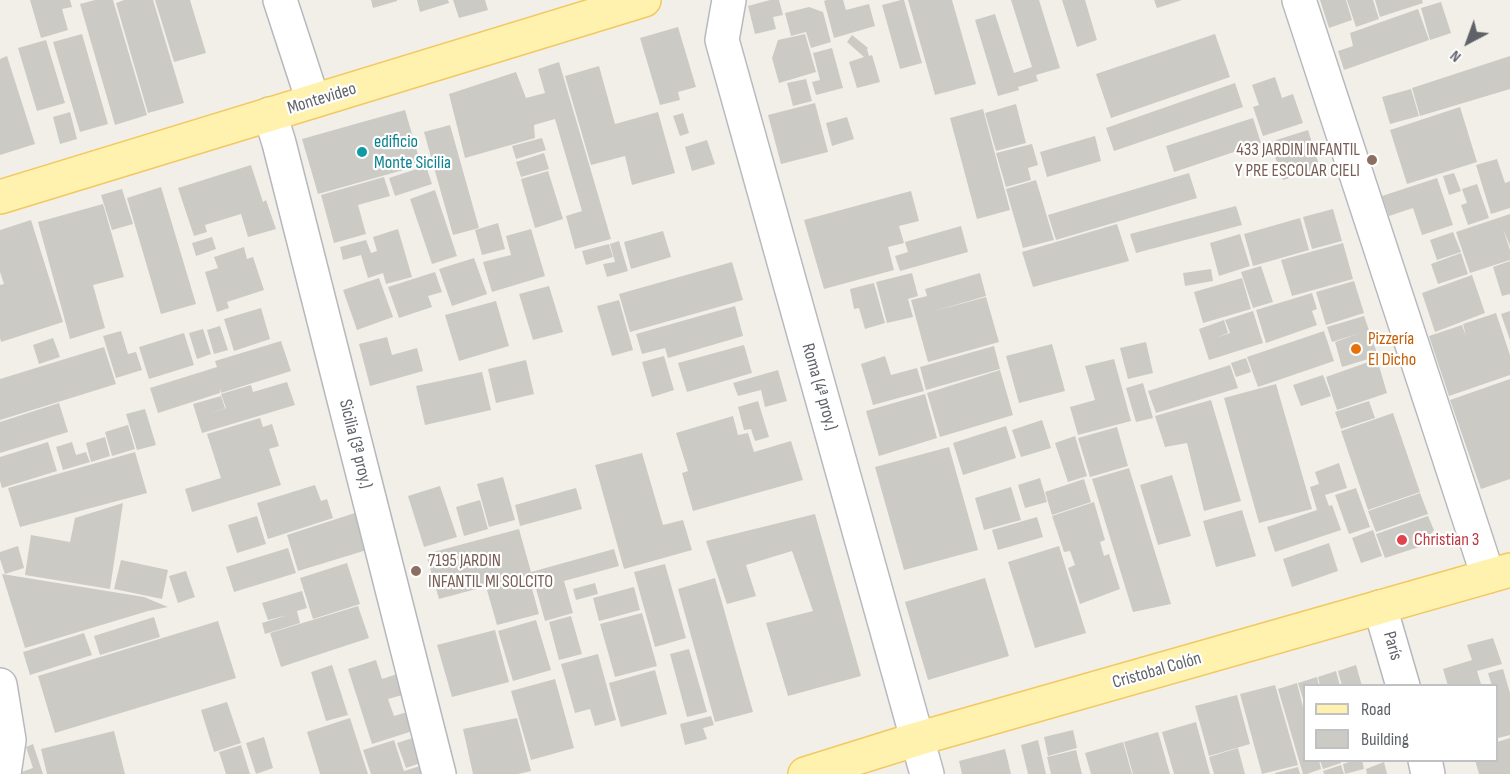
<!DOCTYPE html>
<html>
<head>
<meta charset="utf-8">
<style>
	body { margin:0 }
	#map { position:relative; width:1510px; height:774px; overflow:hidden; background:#f1efe8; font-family:"Sofia Sans Condensed",sans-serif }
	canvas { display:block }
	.legend { position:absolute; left:1303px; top:684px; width:195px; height:78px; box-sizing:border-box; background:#fff; border:2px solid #bfc1c3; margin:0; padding:8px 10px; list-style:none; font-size:18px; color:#5f6368 }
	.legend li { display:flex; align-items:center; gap:12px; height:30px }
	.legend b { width:30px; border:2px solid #bfc1c3 }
	.north { position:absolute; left:1438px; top:12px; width:60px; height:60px; -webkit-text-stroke:4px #fff; paint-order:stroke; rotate:221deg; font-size:16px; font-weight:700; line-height:24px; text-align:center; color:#5f6368 }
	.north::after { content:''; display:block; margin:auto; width:21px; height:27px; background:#5f6368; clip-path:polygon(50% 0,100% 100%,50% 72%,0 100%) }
</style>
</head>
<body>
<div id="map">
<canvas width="1510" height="774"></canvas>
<ul class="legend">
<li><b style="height:8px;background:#fff2af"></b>Road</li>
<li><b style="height:16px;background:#cccac5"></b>Building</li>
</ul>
<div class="north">N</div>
</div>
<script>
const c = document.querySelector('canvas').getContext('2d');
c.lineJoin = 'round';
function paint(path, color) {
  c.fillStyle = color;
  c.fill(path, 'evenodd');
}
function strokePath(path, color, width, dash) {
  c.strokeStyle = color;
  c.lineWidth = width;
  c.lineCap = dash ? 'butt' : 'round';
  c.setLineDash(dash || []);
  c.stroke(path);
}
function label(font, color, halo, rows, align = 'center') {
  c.font = font + ' "Sofia Sans Condensed",sans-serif';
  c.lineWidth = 4.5;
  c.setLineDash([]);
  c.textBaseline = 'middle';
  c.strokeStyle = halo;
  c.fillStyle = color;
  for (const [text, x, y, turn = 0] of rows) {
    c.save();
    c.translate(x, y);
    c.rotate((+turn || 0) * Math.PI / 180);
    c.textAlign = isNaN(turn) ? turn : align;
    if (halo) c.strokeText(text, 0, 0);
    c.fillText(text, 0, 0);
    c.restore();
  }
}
paint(new Path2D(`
	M30,0h40l2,7 -10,2 6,21 -27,8z
	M95,0h18l34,115 -32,10 -35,-121z
	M124,0h29l31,103 -36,10 -32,-110z
	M155,0h35l16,53 -32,9z
	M371,0h26v1l-24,7z
	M417,0h31l1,3 -29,9z
	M453,0h32l3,10 -29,8z
	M770,0h9l4,15 -10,2 3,12 -21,5 -7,-28z
	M827,0h16l3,10 23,-6 6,22 -41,12 -10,-37z
	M901,0h3l18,63 -22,6 -18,-64z
	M908,0h44l24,84 -41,11z
	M1011,0h28l21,68 -24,7 2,6 -20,6 1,3 -21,6 -23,-76 20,-6 19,59 18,-6z
	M1062,0h23l12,40 -20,7z
	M1154,0h28l-25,8z
	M1320,0h26l6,20 -23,8z
	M1347,0h26l6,19 -23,8z
	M1375,0h47l1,3 -43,14z
	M1441,2l10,31 -21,7 -9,-32z
	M809,7l14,5 8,30 -20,6 -5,-16 -15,4 -6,-23z
	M1418,9l11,31 -85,30 -6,-19 15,-5 -3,-13z
	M678,27l18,60 -18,5 2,8 -20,5 -20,-67z
	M82,34l26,90 -28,8 -27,-90z
	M805,34l11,38 -37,11 -7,-25 6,-18z
	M1215,34l15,43 -119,41 -15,-44z
	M852,35l16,13 -1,1 2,7 3,-1 8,27 -23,6 -8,-26 15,-5 -17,-15z
	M46,40l19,63 -28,8 -19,-63z
	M832,48l11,40 -27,7 -4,-13 8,-2 -7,-27z
	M7,56l28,88 -35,11v-96z
	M1510,56v33l-90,27 -8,-28z
	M559,62l52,177 -36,10 -9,-33 16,-5 -27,-92 -21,6 1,13 -70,20 -16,-64 67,-22 10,26 19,-5 -7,-24z
	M599,66l16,58 43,-12 17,61 -43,12 -7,-29 -34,9 -26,-89z
	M1275,77l7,21 11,-4 10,29 -40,13 -10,-29 6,-2 -7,-20z
	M806,79l6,22 -19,5 -6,-23z
	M1235,83l8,24 -129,44 -8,-23z
	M1411,89l8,27 -29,8 -8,-27z
	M815,103l13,49 -47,12 -13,-49z
	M1016,104l10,39 -30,8 -11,-38z
	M1460,107l17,55 -70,22 -17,-54z
	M983,109l27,101 -33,9 -27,-101z
	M405,110l16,55 -103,29 -16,-55z
	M70,112l7,27 -17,5 -7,-27z
	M683,113l6,20 -9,3 -7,-20z
	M847,117l7,22 -22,7 -6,-23z
	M1253,118l8,25 -87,29 -8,-26z
	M450,125l29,103 -26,7 -29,-103z
	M1308,130l12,38 -37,12 -13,-38z
	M1095,136l6,25 -54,16 -7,-25z
	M542,138l4,12 -30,9 -4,-13z
	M707,140l8,24 -23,7 -7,-24z
	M1032,144l6,21 -10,3 3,12 -25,7 -10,-34z
	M544,153l5,16 -28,8 -5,-15z
	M1497,159l8,24 5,-2v27l-19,6 -15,-49z
	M251,165l12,37 3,-2 10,29 -28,8 -7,-23 -36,11 2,7 -13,4 -16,-48z
	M426,166l6,18 -37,12 -6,-18z
	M548,171l15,48 -28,9 -14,-49z
	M1189,173l8,25 -141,42 -8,-25z
	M1454,173l7,18 -12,4 -6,-19z
	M384,177l6,19 -32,9 8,29 -32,9 -13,-48z
	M1437,178l16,47 -31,10 -9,-27 -24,8 -7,-20z
	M1036,180l18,60 -31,8 -17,-59z
	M1477,184l12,34 -21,7 -7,-20 6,-2 -5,-14z
	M161,187l35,117 -35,10 -34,-116z
	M122,189l11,35 -21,6 -11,-35z
	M435,190l22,66 -25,8 -22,-65z
	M911,191l8,30 -20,5 5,17 -16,4 6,23 -70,19 -20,-69z
	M103,204l21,73 -31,8 12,43 -35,11 -32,-117z
	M1236,206l6,19 -106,28 -6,-19z
	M1333,209l9,32 -30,8 -9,-32z
	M1510,214v32l-7,-17 7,21v10l-40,13 -14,-41z
	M1300,218l9,32 -56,16 -9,-32z
	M31,220l32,102 -62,20 -1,-4v-53l4,-1 -4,-12v-42z
	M498,223l7,26 -23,6 -7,-25z
	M1117,224l12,37 -96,26 -11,-35z
	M961,226l7,26 -68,19 -5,-15 13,-4 -3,-10z
	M398,229l14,48 -26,7 -3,-11 -15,5 -7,-23 -18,5 -3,-13 26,-7 5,13 6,-2 -4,-14z
	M531,229l14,47 -53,16 -9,-30 28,-7 -5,-19z
	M663,231l8,26 -40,12 -7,-27z
	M1453,232l8,20 -24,8 -7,-20z
	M1240,234l10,32 -31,10 -9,-33z
	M212,237l4,12 -20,7 -4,-13z
	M619,241l9,30 -21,6 -4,-13 12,-2 -5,-18z
	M1343,243l10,36 -61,17 -11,-36z
	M609,244l4,13 -27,8 -4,-14z
	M244,247l3,12 6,-2 11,33 -37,12 2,6 -12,4 -12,-40 13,-4 -4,-11z
	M1461,253l7,21 -30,10 -7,-20z
	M474,258l13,36 -35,12 -13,-37z
	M1510,261v33l-8,2 -9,-29z
	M732,262l11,38 -113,32 -11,-38z
	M1261,266l12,36 -20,6 -12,-36z
	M1211,269l2,12 -28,5 -2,-13z
	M435,272l7,20 -14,4 4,11 -33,11 -11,-31z
	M912,273l6,23 -10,3 5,18 -26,6 -11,-41z
	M980,273l6,23 -55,16 55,-15 13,45 -71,20 -17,-62 16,-4 -2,-7z
	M1472,275l13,38 -50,19 -13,-39z
	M379,278l14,39 -36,13 -14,-40z
	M1242,278l9,31 -48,14 -9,-31z
	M1354,281l10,32 -38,12 -10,-33z
	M874,283l11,40 -20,6 -6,-21 -5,1 -4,-20z
	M549,286l14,46 -30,8 -14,-46z
	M1312,293l5,16 -5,2 5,14 -51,18 -10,-33z
	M619,300l14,50 -21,6 -15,-50z
	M496,301l13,45 -50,15 -14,-46z
	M735,306l8,30 -75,22 -3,-10 -23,6 -6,-20z
	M261,308l9,31 -36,12 -10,-32z
	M1253,311l10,32 -54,17 -10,-31 25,-9 4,13 -13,5 15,-5 -5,-13z
	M1510,311v29l-9,-26z
	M1496,313l14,42v20l-61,21 -20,-60 33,-11 4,11 -3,-12z
	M1364,316l14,40 -36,11 -7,-25 25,-9 -28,9 -5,-15z
	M220,326l8,24 -14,4 -7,-24z
	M203,329l8,25 -14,5 -8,-26z
	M121,331l7,23 8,-2 6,18 -26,8 -13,-42z
	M1324,331l10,30 -76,26 -11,-30z
	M184,333l10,32 -45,14 -10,-32z
	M387,337l5,18 25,-7 6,23 -53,15 -11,-42z
	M53,338l7,19 -21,7 -6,-19z
	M281,341l10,30 -70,22 -1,-4v4l-62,20 -8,-25 67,-21 -2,-6z
	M1146,342l7,31 -25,6 -8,-31z
	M1052,344l13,47 -46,12 -13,-47z
	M744,345l8,28 -65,19 -9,-29z
	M994,346l6,23 -74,21 -6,-23z
	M104,347l12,37 -116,36v-41z
	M664,356l10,34 -22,7 -10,-35z
	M885,356l6,19 26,-7 7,23 -51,14 -12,-41z
	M1246,358l5,14 -15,5 -5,-14z
	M1114,359l17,62 -53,14 -8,-28 25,-7 -10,-34z
	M1377,359l10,34 -50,17 -11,-33z
	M526,360l8,34 -38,9 -8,-34z
	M1230,365l8,23 -82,25 -8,-22z
	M778,370l9,31 -22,6 -4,-17 -23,6 -5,-13z
	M1000,370l13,45 -73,22 -13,-44z
	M482,372l9,38 -66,15 -9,-39z
	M1323,375l8,21 -30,10 -8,-21z
	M1510,379v100l-29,10 -31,-89z
	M287,382l8,23 -93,28 -9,-29 28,-8 4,12 -17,6 18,-6 -5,-14 30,-9 2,7z
	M1143,383l10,35 -17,4 -10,-34z
	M1276,384l36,125 -53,14 -35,-125z
	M925,394l12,44 -58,18 -13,-45z
	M1211,400l30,101 -37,10 -17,-68 -22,4 -10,-31z
	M758,401l11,36 -14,4 -4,-12 -7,1 -6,-23z
	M1369,401l6,17 -34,11 -6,-17z
	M59,403l9,29 -68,21v-31z
	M145,409l11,36 -19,5 -11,-36z
	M1393,413l27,79 -52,18 -27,-79z
	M733,416l5,19 10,-2 6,19 37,-11 12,39 -110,31 -11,-38 6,-2 -12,-38z
	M260,418l3,9 9,-3 7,22 -10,3 12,36 -89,27 -7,-23 36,-11 -14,-44z
	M1042,420l9,28 -30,9 -9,-27z
	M128,425l7,24 -23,7 -7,-24z
	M1006,426l10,32 -53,17 -10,-32z
	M1117,427l11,39 -38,11 -12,-39z
	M1075,436l12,40 -19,6 -13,-39z
	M105,437l5,19 -19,6 -5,-19z
	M48,442l9,29 -55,17 -2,-7v-24z
	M72,442l4,13 10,-3 4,10 -27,8 -7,-23z
	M949,447l29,103 -74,20 -29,-103z
	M135,452l12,41 -127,34 -12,-39z
	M642,453l21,72 20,-5 9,30 -68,19 -29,-104z
	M1339,463l8,25 -22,7 4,11 3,-1 9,25 -66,22 -8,-25 50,-17 -7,-23 9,-3 -4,-12z
	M1129,468l42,136 -38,8 -41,-133z
	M1172,475l19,61 -33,9 -18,-60z
	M503,477l12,43 -26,7 -12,-43z
	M1040,478l7,24 -22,6 -7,-23z
	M1084,479l7,23 -39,13 -7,-23z
	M315,485l6,16 6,-2 6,19 -65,21 -11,-36z
	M440,486l17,51 -33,10 -16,-51z
	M1011,487l10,33 -37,10 -9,-32z
	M576,488l6,21 -62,17 -5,-21z
	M1356,488l14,39 -21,7 -14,-39z
	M1420,493l8,21 -52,18 -8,-21z
	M480,500l8,29 -24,7 -8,-29z
	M1094,502l11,38 -5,2 4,14 5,-2 11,35 -40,15 -12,-36 7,-3 -5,-14 -6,1 -12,-36z
	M123,503l-13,86 -85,-14 6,-40 39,7 5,-24z
	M1242,510l14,46 -40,11 -13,-46z
	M358,512l12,37 -72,22 -11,-36z
	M815,514l46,162 -73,20 -22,-73 47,-12 -21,-60 -46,14 10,31 -29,8 -21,-63z
	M257,516l9,28 -29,9 -9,-28z
	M1428,516l6,14 -12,16 -37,12 -9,-24z
	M1037,517l6,20 -45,13 -6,-20z
	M519,529l12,43 83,-23 5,17 -55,15 9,32 -28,8 -13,-47 -93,25 -13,-45z
	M1373,530l9,26 -21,7 -9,-25z
	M1329,543l9,28 -46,16 -9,-28z
	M18,546l6,22 -19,6 -5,-15v-7z
	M1059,546l27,87 -51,15 -27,-86z
	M288,548l8,25 -62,19 -8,-25z
	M121,560l47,10 -6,29 -48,-10z
	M347,563l13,41 -47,15 -13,-41z
	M665,564l21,74 -31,9 -21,-75z
	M186,571l9,26 -17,6 -9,-27z
	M2,574l142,23 24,10 -20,4 -123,37z
	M529,578l10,36 -42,11 -10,-35z
	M715,578l38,134 -38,10 -37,-133z
	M985,578l24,78 -81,24 -23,-78z
	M595,583l3,11 -22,6 -3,-11z
	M634,587l6,23 -41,11 -6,-23z
	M302,591l5,17 -10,3 3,12 -35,11 -3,-11 26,-8 -20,5 -6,-17z
	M358,606l11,32 -88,29 -11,-34z
	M642,613l15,53 -42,11 -15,-53z
	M571,616l11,38 -23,6 -10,-38z
	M154,617l6,20 -60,18 -6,-19z
	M536,620l15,50 -38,11 -15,-50z
	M218,621l18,57 -181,55 -17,-57z
	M495,630l14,52 -57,15 -15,-52z
	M84,633l8,22 -62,20 -7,-23z
	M1493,638l9,26 -25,7 4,13 -6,2h-27l-5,-17 29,-9 -5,-15z
	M689,649l18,63 -20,5 -17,-63z
	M598,654l18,66 -21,6 -5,-17 -15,4 -14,-49z
	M376,660l6,19 24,-8 7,21 -25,7 6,17 23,-7 5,19 -50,16 -24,-75z
	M332,665l16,50 -22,6 -15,-49z
	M1356,665l6,21h-20l-4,-15z
	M1503,669l7,24v42l-12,3 -1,-6v-46h-5l-4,-13z
	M655,670l12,44 -46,13 -12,-44z
	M1336,671l4,15h-20l-2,-9z
	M1317,677l2,9h-15v16l-6,-19z
	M555,679l19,69 -43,12 -20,-69z
	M1297,683l7,28v49h15l2,9 -14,5h-4l-25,-85z
	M1275,685l23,80 -36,9 -22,-80z
	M1237,695l13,49 -41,12 -14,-50z
	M227,702l14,41 -27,9 -13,-42z
	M711,716l3,9 -11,3 4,11 -22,6 -5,-21z
	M350,718l18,56h-48l-13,-42z
	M517,718l14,53 -13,3h-45l-10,-45z
	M1196,722l14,52h-36l-12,-42z
	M1073,730l4,18 -29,8 -4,-19z
	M114,731l11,43h-78l-6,-25z
	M1158,732l12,42h-37l-9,-32z
	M425,734l7,25 -26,9 -9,-25z
	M264,737l9,31 -17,6 -10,-31z
	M1510,738v36h-31l-4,-14h22v-18z
	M394,740l10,31 26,-8 4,11h-63l-8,-24z
	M1038,740l8,34h-18l-7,-29z
	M1123,742l9,32h-41l-6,-21z
	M33,744l10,30h-27l17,-6 -7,-21z
	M241,745l9,29h-24l-7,-22z
	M1238,748l7,26h-31l-5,-17z
	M1005,749l6,25h-49l-3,-13z
	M1076,750l6,24h-31l-4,-17z
	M1320,760h20l1,3 -18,6z
	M1355,760h7l2,9 -19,5 -2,-10z
	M1384,762l3,12h-20l-1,-5z
	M1341,765l3,9h-20l-1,-3z
	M1298,767l2,7h-25v-1z`), '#cccac5');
const street = new Path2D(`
	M280,0l33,101
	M270,114l9,29 160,631
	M1380,607l23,79
	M1425,760l3,14`);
const secondary = new Path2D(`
	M729,0l-7,40 205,734
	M1299,0l189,576
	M0,685l9,55 -5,34`);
const primary = new Path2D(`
	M0,197l644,-197
	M805,774l112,-35 593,-169`);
strokePath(street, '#b5b8bc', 36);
strokePath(secondary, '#b6babf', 36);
strokePath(primary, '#f2c960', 36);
strokePath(street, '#fff', 33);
strokePath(secondary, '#fff', 33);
strokePath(primary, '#fff2af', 33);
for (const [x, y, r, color] of [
	[362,152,6,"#0f9aa8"],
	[1372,160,6,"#8d6e63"],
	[1356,349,6,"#e8710a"],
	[1402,540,6,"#e0444e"],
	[416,571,6,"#8d6e63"]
]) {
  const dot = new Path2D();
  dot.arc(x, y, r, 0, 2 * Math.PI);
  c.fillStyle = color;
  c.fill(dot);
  strokePath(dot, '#fff', 2);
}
label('18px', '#5f6368', '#fff', [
	["Montevideo",322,99,-17],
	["Roma (4ª proy.)",819,387,74],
	["Sicilia (3ª proy.)",355,444,76],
	["París",1392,646,74],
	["Cristobal Colón",1157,671,-16]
]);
label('18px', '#0d838f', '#fff', [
	["edificio",374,142],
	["Monte Sicilia",374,163]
], 'left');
label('18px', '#785e54', '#fff', [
	["433 JARDIN INFANTIL",1360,150],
	["Y PRE ESCOLAR CIELI",1360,171],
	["7195 JARDIN",428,561,"left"],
	["INFANTIL MI SOLCITO",428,582,"left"]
], 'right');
label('18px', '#c56008', '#fff', [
	["Pizzería",1368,339],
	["El Dicho",1368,360]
], 'left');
label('18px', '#be3a42', '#fff', [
	["Christian 3",1414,540]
], 'left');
</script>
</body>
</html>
